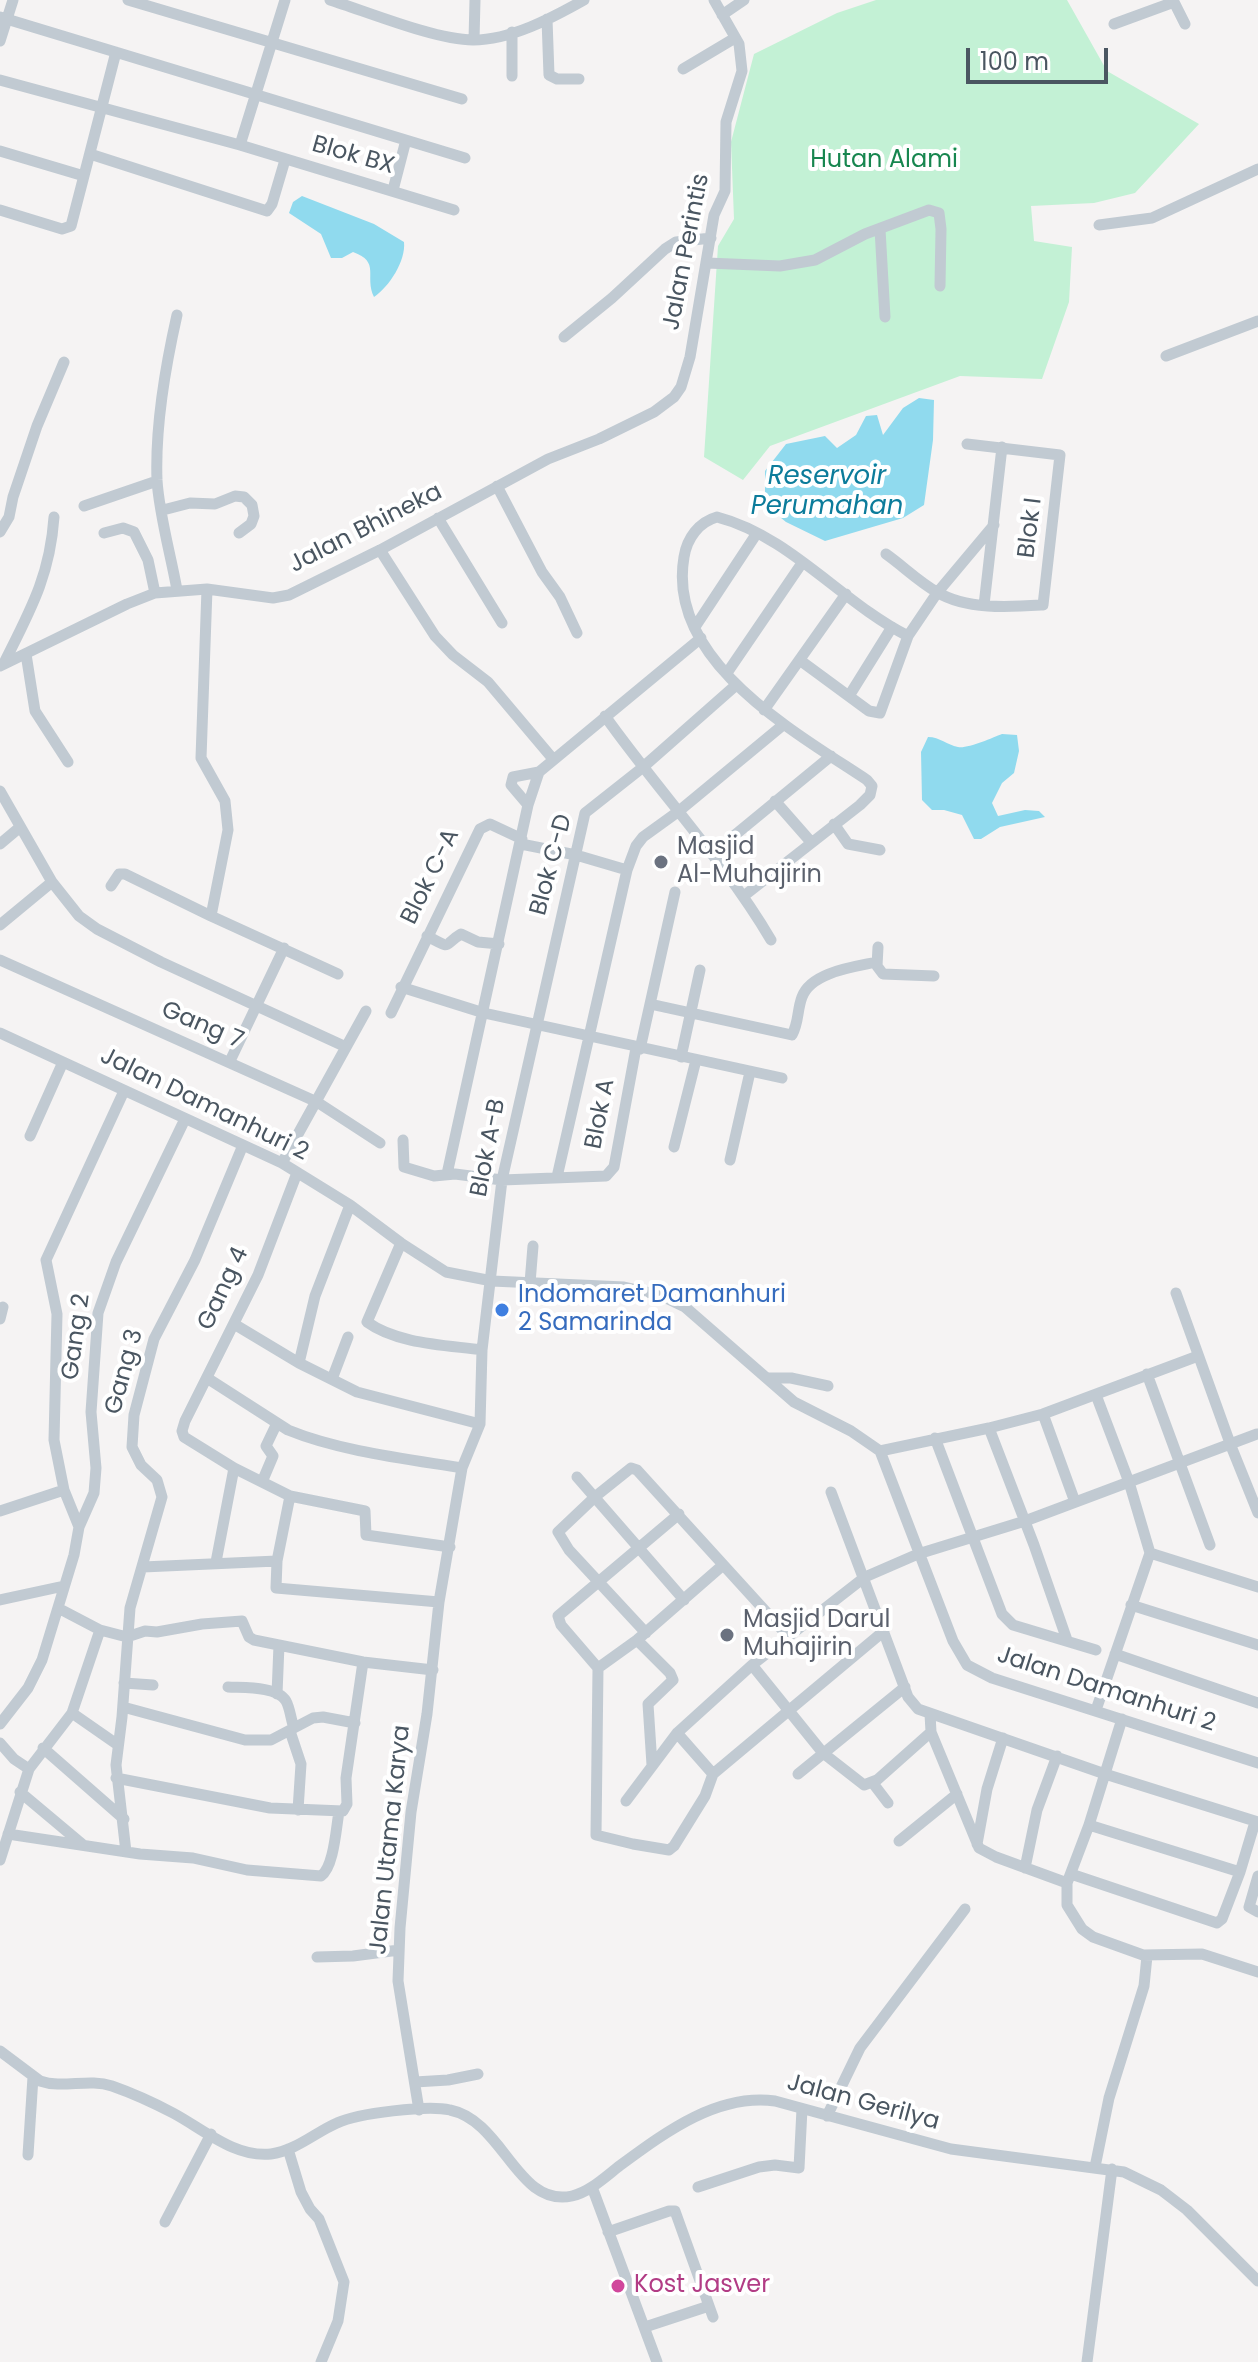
<!DOCTYPE html>
<html>
<head>
<meta charset="utf-8">
<style>
	body { margin:0 }
	#map { position:relative; width:1258px; height:2362px; overflow:hidden; background:#f5f3f3; font-family:Poppins,sans-serif }
	canvas { display:block }
	.scale { position:absolute; left:966px; top:48px; width:142px; height:36px; box-sizing:border-box; border:4px solid #4a5661; border-top:0; padding-left:10px; font-size:24px; line-height:28px; white-space:nowrap; color:#4a5661; -webkit-text-stroke:6px #fff; paint-order:stroke }
</style>
</head>
<body>
<div id="map">
<canvas width="1258" height="2362"></canvas>
<div class="scale">100 m</div>
</div>
<script>
const c = document.querySelector('canvas').getContext('2d');
c.lineJoin = 'round';
function paint(path, color) {
  c.fillStyle = color;
  c.fill(path, 'evenodd');
}
function strokePath(path, color, width, dash) {
  c.strokeStyle = color;
  c.lineWidth = width;
  c.lineCap = dash ? 'butt' : 'round';
  c.setLineDash(dash || []);
  c.stroke(path);
}
function label(font, color, halo, rows, align = 'center') {
  c.font = font + ' Poppins,sans-serif';
  c.lineWidth = 8;
  c.setLineDash([]);
  c.textBaseline = 'middle';
  c.strokeStyle = halo;
  c.fillStyle = color;
  for (const [text, x, y, turn = 0] of rows) {
    c.save();
    c.translate(x, y);
    c.rotate((+turn || 0) * Math.PI / 180);
    c.textAlign = isNaN(turn) ? turn : align;
    if (halo) c.strokeText(text, 0, 0);
    c.fillText(text, 0, 0);
    c.restore();
  }
}
paint(new Path2D(`
	M876,0h191l40,71 92,53 -64,69 -41,10 -63,3 3,35 38,6 -3,55 -27,77 -82,-3 -190,70 -27,34 -39,-23 14,-211 16,-27 -3,-77 23,-88 83,-41z`), '#c3f1d5');
paint(new Path2D(`
	M302,196l72,28 30,18c2,19 -15,45 -30,55 -10,-21 7,-35 -21,-45l-11,6h-11l-10,-24 -32,-21 4,-11z
	M919,398l15,2 -1,40 -9,65 -21,13 -78,23 -39,-19 -21,-17v-34l21,-27 39,-8 12,12 19,-13 10,-19 11,-1 6,20 20,-27z
	M1002,734l15,1 2,16 -5,22 -12,10 -10,20 6,13 27,-6 14,1 6,6 -45,10 -19,12h-7l-12,-24 -18,-5h-12l-10,-10 -1,-48 7,-15c12,0 19,8 30,10 9,2 34,-9 44,-13z`), '#90daee');
strokePath(new Path2D(`
	M128,0l334,99
	M330,0c38,12 106,40 143,40 38,0 79,-22 111,-40
	M1173,0l12,24
	M722,15l22,-15
	M0,17l465,141
	M547,19l2,56 8,4h22
	M1114,24l60,-22
	M512,32v44
	M474,40l1,-40
	M0,41l13,-41
	M683,69l52,-31
	M0,80l240,65 214,65
	M240,145l45,-145
	M0,151l84,25
	M90,154l177,57 5,-7 13,-44
	M393,190l13,-50
	M0,210l62,19 9,-3 45,-174
	M1099,225l53,-7 106,-49
	M880,229l5,88
	M707,263l73,3 35,-6 50,-26 64,-24 10,3 2,16 -1,57
	M177,315c-12,53 -22,110 -20,165 2,34 14,76 20,110
	M564,337l48,-39 53,-49 11,-7 35,-4
	M1166,356l92,-35
	M497,486l45,86 18,25 17,36
	M84,506l73,-25
	M163,510l27,-7 25,1 20,-8 9,1 8,8 2,11 -3,8 -12,9
	M438,518l64,105
	M0,532l9,-15 4,-20 24,-71 27,-64
	M104,533l19,-5 11,4 14,28 7,33
	M380,550l55,86 18,19 35,27 65,77
	M886,554c17,12 33,28 51,38 29,18 73,15 106,13l17,-150 -93,-11
	M207,589l-6,169 24,43 3,29 -17,86
	M984,605l18,-158
	M695,627l62,-94
	M26,654l9,57 33,51
	M801,661l68,50 11,2 28,-77 29,-43 57,-68
	M4,663c26,-52 46,-87 50,-146
	M0,666l127,-62 28,-11 52,-4 66,9 16,-3 91,-45 168,-91 51,-20 55,-27 20,-15 7,-10 9,-30 24,-142 11,-24 1,-69 16,-51 -3,-27 -25,-44
	M727,673l75,-110
	M849,696l43,-69
	M764,710l82,-116
	M605,716c54,76 118,143 166,224
	M0,791l52,91 27,34 18,13 64,33 185,85
	M775,801l36,41
	M528,805l-17,-20 2,-8 26,-5 162,-134
	M834,824l14,20 32,6
	M0,844l19,-16
	M521,844l55,11 51,15
	M713,853l118,-97
	M111,886l8,-12h6l86,42 127,58
	M745,895l115,-90 10,-10 2,-9 -5,-6c-72,-48 -201,-119 -183,-223 3,-19 15,-35 33,-40 73,19 125,86 191,119
	M0,925l52,-43
	M427,936c27,14 14,10 34,-2l17,8 21,2
	M878,947l-1,19 6,8 51,2
	M0,960l317,142 63,41
	M401,987l83,26 298,65
	M650,1004l142,31c7,-13 5,-25 10,-38 9,-25 52,-30 75,-35
	M391,1013l89,-184 10,-5 32,15
	M0,1033l282,130 68,42 51,38 45,29 46,9 132,6 36,8 25,12 109,95 57,29 29,20 73,190 14,24 25,13 266,85
	M640,1049l35,-157
	M681,1057l19,-87
	M230,1061l54,-113
	M30,1136l33,-74
	M403,1140l1,27 30,9 21,-2 47,6 104,-4 8,-9 22,-119
	M674,1147l22,-87
	M730,1160l20,-88
	M282,1163l84,-152
	M297,1173l-39,102 -73,146 -3,10 2,6 50,31 56,28 75,15 1,24 84,12
	M447,1174l81,-369 11,-33
	M557,1177l70,-307 9,-24 7,-9 36,-26 104,-86
	M401,1243l-34,79c30,22 79,23 115,28
	M530,1283l3,-37
	M1176,1293l55,153 27,67
	M0,1319l3,-12
	M234,1324l65,39 58,29 123,32
	M299,1363l16,-67 35,-91
	M1147,1374l63,171
	M207,1378l81,52c51,21 119,29 174,38
	M769,1378h22l37,8
	M332,1379l16,-42
	M1096,1395l33,87 21,71
	M1043,1414l32,88
	M989,1428l45,117 33,95
	M935,1438l67,176 11,11 83,25
	M880,1451l109,-23 54,-14 155,-58
	M577,1477l107,123
	M262,1482l11,-26 -7,-10 11,-23
	M831,1492l77,205 10,12 187,65 153,48
	M290,1496l-13,65 -1,27 163,14
	M0,1511l64,-21
	M79,1527l-15,-37 -10,-50 3,-126 -11,-54 78,-169
	M1150,1553l108,34
	M216,1562l18,-94
	M143,1567l134,-6
	M0,1600l64,-14
	M1131,1605l127,40
	M58,1608l42,22
	M646,1633l-77,-83 -11,-18 38,-36 35,-28 6,2 151,166
	M637,1640l33,33 3,7 -25,24 4,61
	M1115,1654l143,49
	M752,1665l71,88 41,32 13,-5 54,-48
	M598,1668l-2,167 37,9 36,6 5,-4 31,-50 8,-22 171,-143
	M598,1668l-37,-43 -3,-9 121,-102
	M598,1668l39,-28 86,-75
	M124,1683l29,2
	M228,1687c15,1 49,-1 58,14 4,7 5,19 8,27
	M277,1694l2,-49
	M123,1707l122,33h26l42,-22 10,-1 32,6
	M1096,1710l54,-157
	M72,1713l46,32
	M930,1714l1,18 48,116 17,9 71,26 22,-58 33,-106
	M0,1724l28,-36 14,-28 32,-105 5,-28 15,-34 2,-25 -5,-56 7,-99 18,-51 69,-143
	M290,1731l11,33 -3,46
	M677,1733l36,41
	M0,1743l14,16 15,10
	M43,1748l81,71
	M798,1774l107,-87
	M116,1778l154,30 73,3 4,-7 -1,-26 17,-116
	M872,1782l16,21
	M20,1792l62,52
	M626,1801l51,-68 75,-68 113,-88 53,-23 107,-33 232,-87
	M1089,1825l151,47
	M8,1834l132,20 53,4 54,12 74,6c13,-9 15,-48 18,-64
	M899,1841l58,-47
	M977,1844l10,-55 16,-51
	M126,1852l-10,-87 6,-48 8,-109 32,-111 -5,-17 -16,-15 -9,-18 2,-32 20,-76 41,-79 48,-115
	M0,1860l29,-91 43,-56 28,-83 27,7 18,-6 12,1 45,-8 40,-3 7,16 5,3 109,22 70,8
	M1025,1868l12,-58 20,-54
	M1071,1874l146,49 5,-4 18,-47 15,-50
	M1258,1876l-9,31 9,5
	M1067,1883v22l15,24 11,8 50,18 59,-1 56,18
	M317,1957l36,-1 46,-6
	M0,2051l40,30c23,8 48,-3 72,5 20,7 42,17 61,27 30,16 62,45 98,41 24,-3 45,-22 66,-31 21,-10 91,-18 113,-13 54,11 67,98 122,86 17,-4 32,-18 46,-29 45,-33 98,-74 157,-66l176,48 173,23 37,18 26,20 71,71
	M415,2082l33,-2 30,-6
	M419,2110l-21,-129 2,-53 11,-116 16,-98 12,-112 23,-134 18,-44 2,-74 20,-170 83,-367 57,-45 93,-82
	M827,2116l33,-68 105,-139
	M288,2149l13,43 9,17 9,10 25,63 -6,39 -17,41
	M28,2155l5,-78
	M1095,2167l14,-69 35,-112 3,-30
	M592,2187l65,175
	M698,2187l61,-20 16,-2 24,3 3,-59
	M165,2222l46,-88
	M608,2232l61,-21h6l38,106
	M645,2327l64,-21
	M1087,2362l25,-193`), '#c1cad2', 11);
for (const [x, y, r, color] of [
	[661,862,8,"#6b7280"],
	[502,1310,8,"#3f7fe0"],
	[727,1635,8,"#6b7280"],
	[618,2286,8,"#d1479c"]
]) {
  const dot = new Path2D();
  dot.arc(x, y, r, 0, 2 * Math.PI);
  c.fillStyle = color;
  c.fill(dot);
  strokePath(dot, '#fff', 3);
}
label('24px', '#4a5661', '#fff', [
	["Blok BX",353,156,16],
	["Jalan Perintis",687,252,-79],
	["Blok I",1031,528,-83],
	["Jalan Bhineka",366,529,-27],
	["Blok C-D",552,865,-75],
	["Blok C-A",431,877,-64],
	["Gang 7",202,1026,23],
	["Jalan Damanhuri 2",204,1105,26],
	["Blok A",601,1114,-79],
	["Blok A-B",489,1148,-79],
	["Gang 4",224,1289,-65],
	["Gang 2",77,1337,-82],
	["Gang 3",125,1372,-75],
	["Jalan Damanhuri 2",1106,1690,18],
	["Jalan Utama Karya",391,1840,-84],
	["Jalan Gerilya",863,2103,15]
]);
label('24px', '#17864f', '#fff', [
	["Hutan Alami",884,161]
]);
label('24px', '#5b616d', '#fff', [
	["Masjid",677,848],
	["Al-Muhajirin",677,876],
	["Masjid Darul",743,1621],
	["Muhajirin",743,1649]
], 'left');
label('24px', '#366cbe', '#fff', [
	["Indomaret Damanhuri",518,1296],
	["2 Samarinda",518,1324]
], 'left');
label('24px', '#b23c85', '#fff', [
	["Kost Jasver",634,2286]
], 'left');
label('italic 26px', '#0c7c9b', '#fff', [
	["Reservoir",827,477],
	["Perumahan",827,507]
]);
</script>
</body>
</html>
